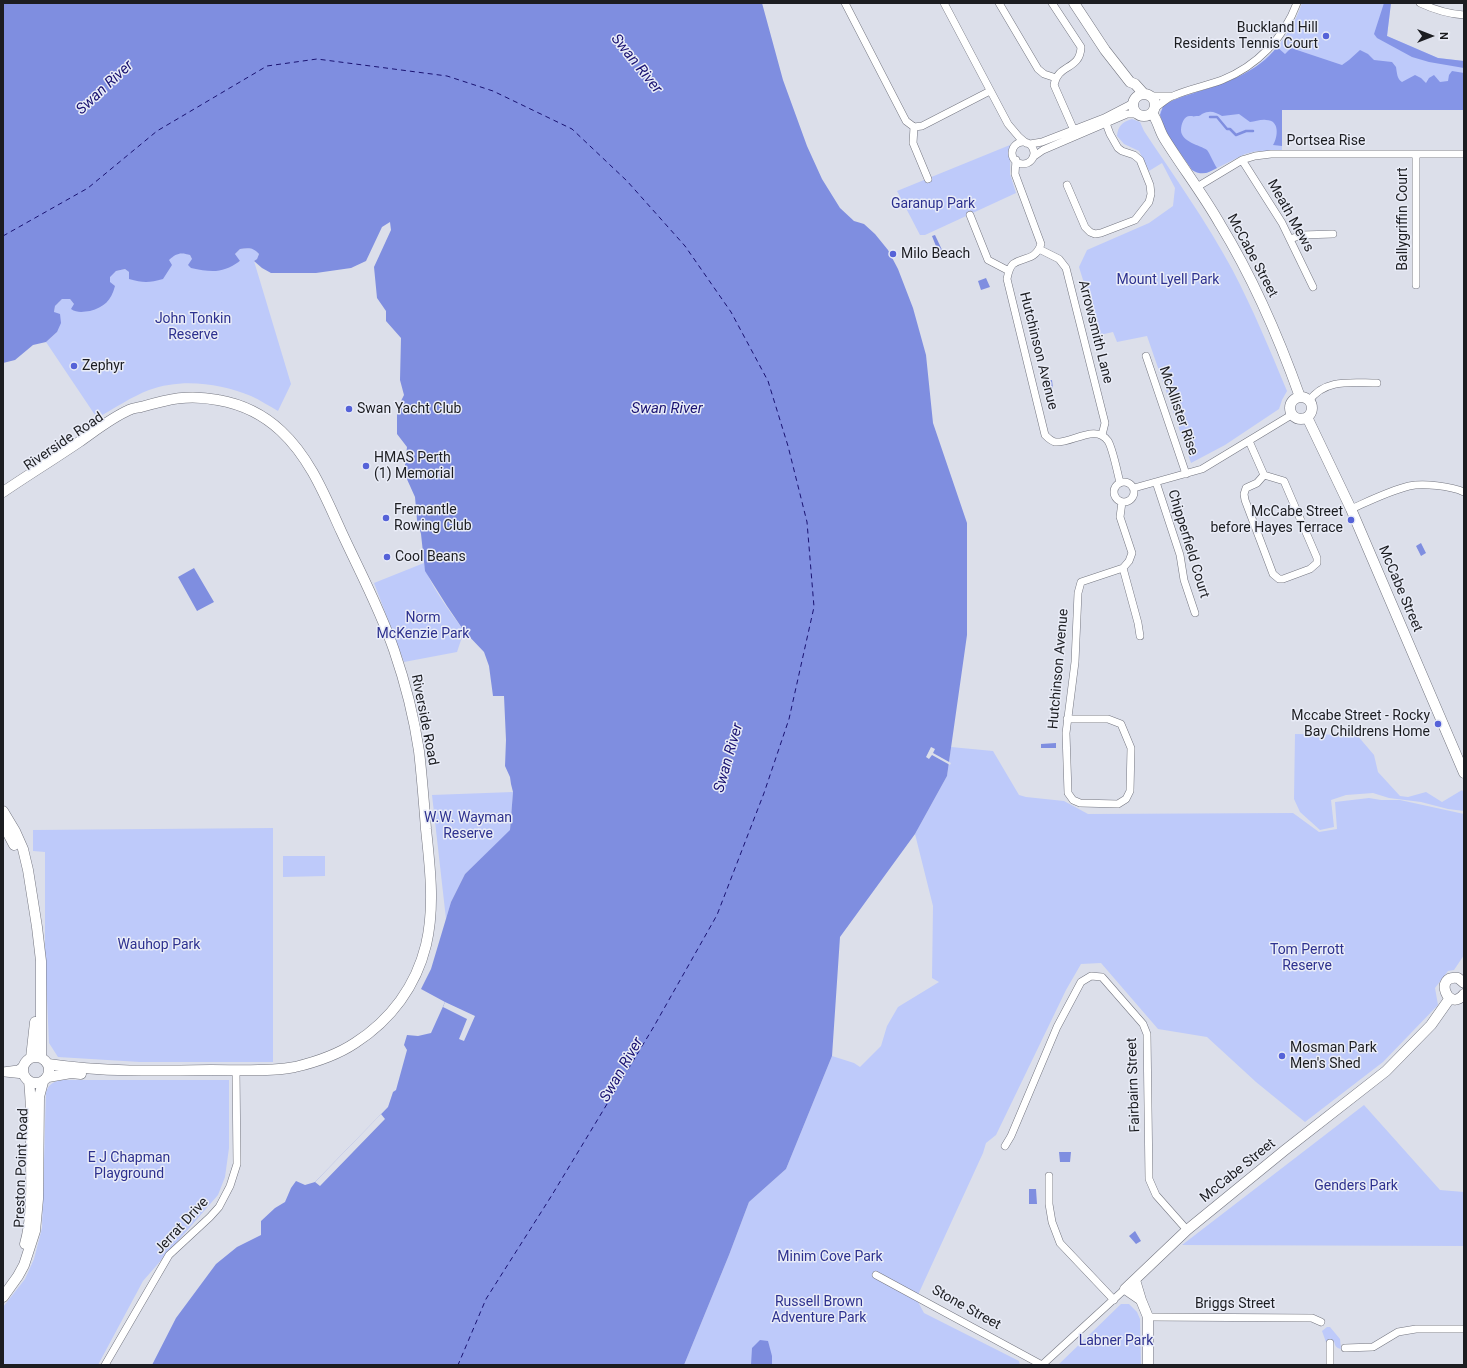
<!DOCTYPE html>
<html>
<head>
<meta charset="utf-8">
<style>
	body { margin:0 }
	#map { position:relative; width:1467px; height:1368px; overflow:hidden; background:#dcdfea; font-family:Roboto,sans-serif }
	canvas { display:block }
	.frame { position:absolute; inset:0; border:4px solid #1c1d21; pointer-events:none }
	.north { position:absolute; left:1411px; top:16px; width:40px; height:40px; -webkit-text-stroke:3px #e9ecf7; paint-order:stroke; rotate:90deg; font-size:11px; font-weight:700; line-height:16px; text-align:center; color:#1c1d21 }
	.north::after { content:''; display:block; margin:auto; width:14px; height:18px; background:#1c1d21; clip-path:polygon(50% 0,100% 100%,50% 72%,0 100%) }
</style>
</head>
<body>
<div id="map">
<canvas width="1467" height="1368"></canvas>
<div class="frame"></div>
<div class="north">N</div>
</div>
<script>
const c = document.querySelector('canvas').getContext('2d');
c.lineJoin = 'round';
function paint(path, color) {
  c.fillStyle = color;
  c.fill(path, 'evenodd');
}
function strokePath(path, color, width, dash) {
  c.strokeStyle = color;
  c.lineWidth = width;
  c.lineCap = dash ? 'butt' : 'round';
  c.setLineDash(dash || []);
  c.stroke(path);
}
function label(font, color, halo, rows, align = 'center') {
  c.font = font + ' Roboto,sans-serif';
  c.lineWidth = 3;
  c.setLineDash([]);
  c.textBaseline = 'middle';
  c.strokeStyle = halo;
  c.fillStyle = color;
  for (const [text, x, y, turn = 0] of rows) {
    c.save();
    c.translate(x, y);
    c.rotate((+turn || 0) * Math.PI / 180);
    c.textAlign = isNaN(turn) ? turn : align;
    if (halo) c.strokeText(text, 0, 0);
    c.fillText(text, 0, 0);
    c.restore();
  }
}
paint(new Path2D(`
	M1302,3h89l-4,33 51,22 26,3v49h-182v41h-25l-12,3 -38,19h-10l-5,-3 -32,-55v-4c5,-4 10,-8 15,-11 13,-8 35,-11 50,-17 36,-14 65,-43 77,-80z
	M1132,119l8,3 4,9c30,45 62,90 88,138 21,40 38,81 55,122l-5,9 -3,9 -54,36 -34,18 -44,-127 -30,6 -4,-10 -13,3 -21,-68 8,-17 62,-27 24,-17 2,-18 -13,-25 -13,8 -10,-20 -15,-7 -7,-8c1,-10 5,-14 15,-17z
	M1010,145v29l6,19 -91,42h-5l-23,-44z
	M248,248l6,1 5,5 -2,5 -3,2 37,123 -13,27c-9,-5 -18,-11 -27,-15 -31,-13 -70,-18 -102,-6 -16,6 -36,19 -52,28l-51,-76 11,-10 -3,-20 1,-6 7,-7h8l4,5 36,-22v-6l6,-5 9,-2 4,3 39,-12 7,-6 8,-1 7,2 2,4 48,3 -5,-8 5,-5z
	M424,563c3,19 28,51 40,68l-7,21 -53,10 -30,-79z
	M1295,734l62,1 17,20 4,17 22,24 8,1 18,-5 16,10 20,-12 2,3v18l-16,-2 -27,-7 -32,-4 -16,-5 -27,2 -15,5 3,27 -14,3 -20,-18 -6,-13z
	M951,747l42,4 26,44 7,2 38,4 24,13 205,-1 26,19 18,-3 -2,-27 34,-4 12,2h19l64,14v141l-10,15 -6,1 -13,17 3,17 -55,57 -78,60 -49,-40 -49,-45 -49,-8 -57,-66 -20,1 -15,26 -70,145 -10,8 -3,10 -66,144 1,5 6,11 95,48 1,4h-336l45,-110 20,-53 37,-33 46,-113 22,7 6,4 21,-21 6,-20 11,-19 41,-25 -7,-4 1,-72 -18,-72 32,-58z
	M513,792l-3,39 -45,43 -14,28 -5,17 -14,-124z
	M273,828v234h-133l-82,-5 -9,-14 -4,-88v-103l-12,-1v-21z
	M283,856h42v20l-42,1z
	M63,1080h166v68l-4,29 -7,18 -75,86 -45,84h-95v-58l22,-28 9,-20 8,-31 4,-135c2,-9 8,-12 17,-13z
	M1364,1105l76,85 24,2v54l-282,-1z
	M1121,1304h8l8,8 3,7 1,46h-83z
	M1327,1327h3l10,12 1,10c-5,-1 -6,-3 -7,-8l-8,1 -4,-11z`), '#becafa');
paint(new Path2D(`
	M1384,3h7l-4,33 51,22 26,3v7l-35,-6 -17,-5 -35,-19 -3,-4z
	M1277,47l8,7 6,-6 51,17 7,-5 11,-10 8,4 6,6 18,2 4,5c1,6 1,12 6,15l13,-7 6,3 5,5 3,-5 5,-3 6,7 8,-1 1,-6 3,-4 12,2v37h-182v36l-9,-1c5,-8 7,-25 -7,-25 -5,-1 -11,2 -16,2l-11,-8 -17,2c-7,-4 -12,-6 -20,-2 -3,2 -2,2 -6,2 -4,1 -2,0 -6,0 -6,0 -9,8 -9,14 0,12 19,15 26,20 2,2 7,14 10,18 -9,5 -15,8 -25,2l-26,-37 -6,-18 3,-9c9,-7 23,-10 34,-14 29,-9 61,-20 80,-45z`), '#8595e7');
paint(new Path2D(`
	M3,3h759l21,77 24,66 15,33 18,29 14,13 10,3 11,10 13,16 10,19 15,39 13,47 7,68 34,100v112l-20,141 -32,58 -75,103 -8,119 -46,113 -37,33 -20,53 -45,110h-532l24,-47 40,-54 21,-17 24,-12v-14l14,-13 10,-6 6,-14 5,-7 9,4 10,-3 73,-75 5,-15 3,-2 11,-40 -3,-5 3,-10 11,1 13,-3 14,-31 -24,-13 10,-20 20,-67 14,-28 45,-44 3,-38 -2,-8 -1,-7 -5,-11 1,-26 -2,-44h-11l-4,-30 -5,-14 -20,-21 -17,-25 -22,-35 -4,-37 -4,-14 -2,-23 -9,-20 -1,-12 2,-18 -10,-13v-25l7,-14 -4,-15 1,-42 -15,-17v-10l-9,-13 -3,-31 17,-37 -1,-8 -8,5 -16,34 -15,7 -35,5h-45l-9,-5 -8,-7 3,-2 2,-5c-6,-7 -11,-6 -19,-5l-5,5 5,7c-18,13 -29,11 -49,7l-3,-3 4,-6 -2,-4c-9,-3 -14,-2 -21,5l3,5 -9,14c-14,4 -20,4 -34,0v-7l-4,-3 -9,2 -6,6v5l5,4c-4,15 -11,21 -25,25 -7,1 -13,2 -19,-2l3,-5 -4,-5h-8l-7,7 -1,6 6,2 1,9 -4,9 -11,10 -13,3 -18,15 -12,3z
	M935,235l8,17 -4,2 -7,-18z
	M986,278l4,9 -9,3 -3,-9z
	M1052,380l1,9 -4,1 1,7h-2l-3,-15z
	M1421,543l5,10 -5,3 -5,-10z
	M194,568l20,34 -17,9 -19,-34z
	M1056,743v5h-15v-4z
	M1059,1152h12l-1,10h-10z
	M1029,1189h7l1,15h-8z
	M1135,1231l6,10 -5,3 -7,-8z
	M760,1340l8,1 4,15v9h-21l1,-17z`), '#7f8ee0');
paint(new Path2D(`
	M931,747l4,2 -2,4 18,10 -1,2 -18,-10 -3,4 -3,-2z
	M445,1002l30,14 -11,25 -5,-2 8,-20 -24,-12z
	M381,1114l4,5 -65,67 -5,-4z`), '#dcdfea');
strokePath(new Path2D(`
	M1210,117h7l10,12h3l6,6 10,-4h7`), '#7f8ee0', 2.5);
strokePath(new Path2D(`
	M3,236l85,-48 69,-57 110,-65 50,-7 130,17 46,15 79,38 55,52 58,65 46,66 37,69 20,65 19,76 7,85 -25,112 -25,74 -47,122 -64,113 -101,167 -66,104 -28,66`), '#1a1372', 1, [5, 4]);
const street = new Path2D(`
	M845,3l61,118 8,6 8,-1 68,-35
	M944,3l64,121 11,13 7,6
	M999,3l39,66 6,5 12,4
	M1052,3l29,44c-1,24 -23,16 -27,38l22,50
	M1420,3c15,7 27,11 44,12
	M1150,96h21
	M1155,108c6,-4 12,-10 18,-12 15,-7 33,-10 49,-16 35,-14 62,-42 75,-77
	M914,127l-1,16 15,36
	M1012 153a11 11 0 1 1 22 0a11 11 0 1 1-22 0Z
	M1030,144l12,-2 62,-24 29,-15
	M1416,154v131
	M1033,157l10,-7 84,-36h10
	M1016,160l-1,14 26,70c-6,17 -16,12 -28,20 -4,4 -5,10 -6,15l38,156c3,3 6,6 10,7 16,2 41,-19 53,-1 4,6 10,33 12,42
	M1242,160l40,63 31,64
	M1067,185l18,42 5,5 5,2 6,-1 34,-13 14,-18 2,-8 -1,-9 -10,-25 -6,-5 -12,-4 -4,-3 -8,-14 -6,-16
	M1197,187l45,-27 13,-4 16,-2h193
	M970,215l18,45 21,11
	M1290,239l12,-4 31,-1
	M1039,249l20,10 7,9 39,155 -3,12
	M1146,356l40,118
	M1309,401c16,-23 43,-18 68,-18
	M1249,441l15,34
	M1264,475l20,6 33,77v5l-7,6 -27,10h-4l-6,-5 -28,-74 -1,-6 2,-6 11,-5z
	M1114 492a10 10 0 1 1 20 0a10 10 0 1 1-20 0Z
	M1156,482l24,73 4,25 11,33
	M1134,488l68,-19 86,-52 4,-4
	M1351,509c18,-8 38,-18 58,-23 14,-3 42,0 55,6
	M1123,568l15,55 2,13
	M1067,719h41l13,5 10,24 -1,43 -4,8 -8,5 -38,-1 -7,-3 -5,-7 -2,-60 9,-71 3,-69 3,-11 42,-14 6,-7 3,-8 -12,-36 2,-15
	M3,1071l15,-2 7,-5
	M5,1073l19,2
	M1005,1146l6,-10 46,-109 24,-45 10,-6 11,1 41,47 4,10 2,145 7,16 31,35
	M1049,1176v28l3,18 8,21 54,57
	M876,1275l166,90 83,-76
	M1148,1317l164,1 9,4
	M1330,1343v22
	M1345,1348l28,-1 25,-15 18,-3h48
	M105,1365l64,-110 41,-38 9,-10 11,-21 7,-22 -1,-94`);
const secondary = new Path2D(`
	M1074,3l31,47 25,32 5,2 9,10
	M1133 105a11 11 0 1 1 22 0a11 11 0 1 1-22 0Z
	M1152,113c6,8 7,17 12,25 18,29 39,56 56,86 33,54 59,114 80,173
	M1290 408a11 11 0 1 1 22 0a11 11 0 1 1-22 0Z
	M1307,417l44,92 113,264
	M3,492c25,-17 51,-33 76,-50 16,-11 32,-24 50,-32 4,-2 7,-2 12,-3 28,-8 47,-13 77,-7 23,4 46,15 63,31 29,27 44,65 60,100 18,39 39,78 53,119 11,32 20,67 25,101 3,26 5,52 7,78 4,38 9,78 0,116 -10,41 -35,75 -71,98 -18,12 -39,19 -60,24 -27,5 -57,3 -84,3 -54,1 -109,2 -163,-6
	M3,811l12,20 8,18 5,21 9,57 4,34v97
	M3,824l11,21
	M1464,983l-6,-5c-25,-4 -10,36 6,16
	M23 1070a13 13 0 1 1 26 0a13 13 0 1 1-26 0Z
	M31,1058l4,-36
	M48,1077l23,-4 10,1
	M25,1244c8,-29 6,-60 6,-89 0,-25 1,-49 -2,-74
	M1135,1280l6,20 7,17v48
	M3,1297l15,-21 6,-11 11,-34 3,-32 1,-102 4,-15
	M1141,1300l-16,-11 62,-59 98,-80 101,-79 45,-46 19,-27`);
strokePath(street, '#747680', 8);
strokePath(secondary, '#747680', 11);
strokePath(street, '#fff', 7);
strokePath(secondary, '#fff', 10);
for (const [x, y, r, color] of [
	[1326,36,4,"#5562d8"],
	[893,254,4,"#5562d8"],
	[74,366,4,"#5562d8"],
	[349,409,4,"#5562d8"],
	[366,466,4,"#5562d8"],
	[386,518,4,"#5562d8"],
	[1351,520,4,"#5562d8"],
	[387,557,4,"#5562d8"],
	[1438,724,4,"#5562d8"],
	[1282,1056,4,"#5562d8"]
]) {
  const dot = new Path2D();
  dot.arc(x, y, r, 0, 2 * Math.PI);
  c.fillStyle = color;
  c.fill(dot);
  strokePath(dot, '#e9ecf7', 1.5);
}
label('14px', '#1c1d21', '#e9ecf7', [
	["Buckland Hill",1318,28,"right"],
	["Residents Tennis Court",1318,44,"right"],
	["Milo Beach",901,254],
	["Zephyr",82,366],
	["Swan Yacht Club",357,409],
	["HMAS Perth",374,458],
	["(1) Memorial",374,474],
	["Fremantle",394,510],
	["Rowing Club",394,526],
	["McCabe Street",1343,512,"right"],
	["before Hayes Terrace",1343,528,"right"],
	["Cool Beans",395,557],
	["Mccabe Street - Rocky",1430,716,"right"],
	["Bay Childrens Home",1430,732,"right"],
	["Mosman Park",1290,1048],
	["Men's Shed",1290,1064]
], 'left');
label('14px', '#1c1d21', '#e9ecf7', [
	["Portsea Rise",1326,141],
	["Meath Mews",1290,216,61],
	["Ballygriffin Court",1403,219,-90],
	["McCabe Street",1252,256,62],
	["Arrowsmith Lane",1095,332,76],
	["Hutchinson Avenue",1038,351,76],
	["McAllister Rise",1178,411,71],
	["Riverside Road",64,442,-34],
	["Chipperfield Court",1188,544,73],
	["McCabe Street",1400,589,67],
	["Hutchinson Avenue",1059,669,-85],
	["Riverside Road",424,720,79],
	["Fairbairn Street",1134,1085,-92],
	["Preston Point Road",22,1168,-88],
	["McCabe Street",1238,1171,-39],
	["Jerrat Drive",182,1226,-47],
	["Briggs Street",1235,1304],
	["Stone Street",966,1308,29]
]);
label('14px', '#2d318f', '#e9ecf7', [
	["Garanup Park",933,204],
	["Mount Lyell Park",1168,280],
	["John Tonkin",193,319],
	["Reserve",193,335],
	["Norm",423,618],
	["McKenzie Park",423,634],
	["W.W. Wayman",468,818],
	["Reserve",468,834],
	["Wauhop Park",159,945],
	["Tom Perrott",1307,950],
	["Reserve",1307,966],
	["E J Chapman",129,1158],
	["Playground",129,1174],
	["Genders Park",1356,1186],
	["Minim Cove Park",830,1257],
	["Russell Brown",819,1302],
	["Adventure Park",819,1318],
	["Labner Park",1116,1341]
]);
label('italic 15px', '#1a1372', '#e9ecf7', [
	["Swan River",636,64,51],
	["Swan River",105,88,-43],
	["Swan River",667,409],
	["Swan River",729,758,-74],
	["Swan River",622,1070,-60]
]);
</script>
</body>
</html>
